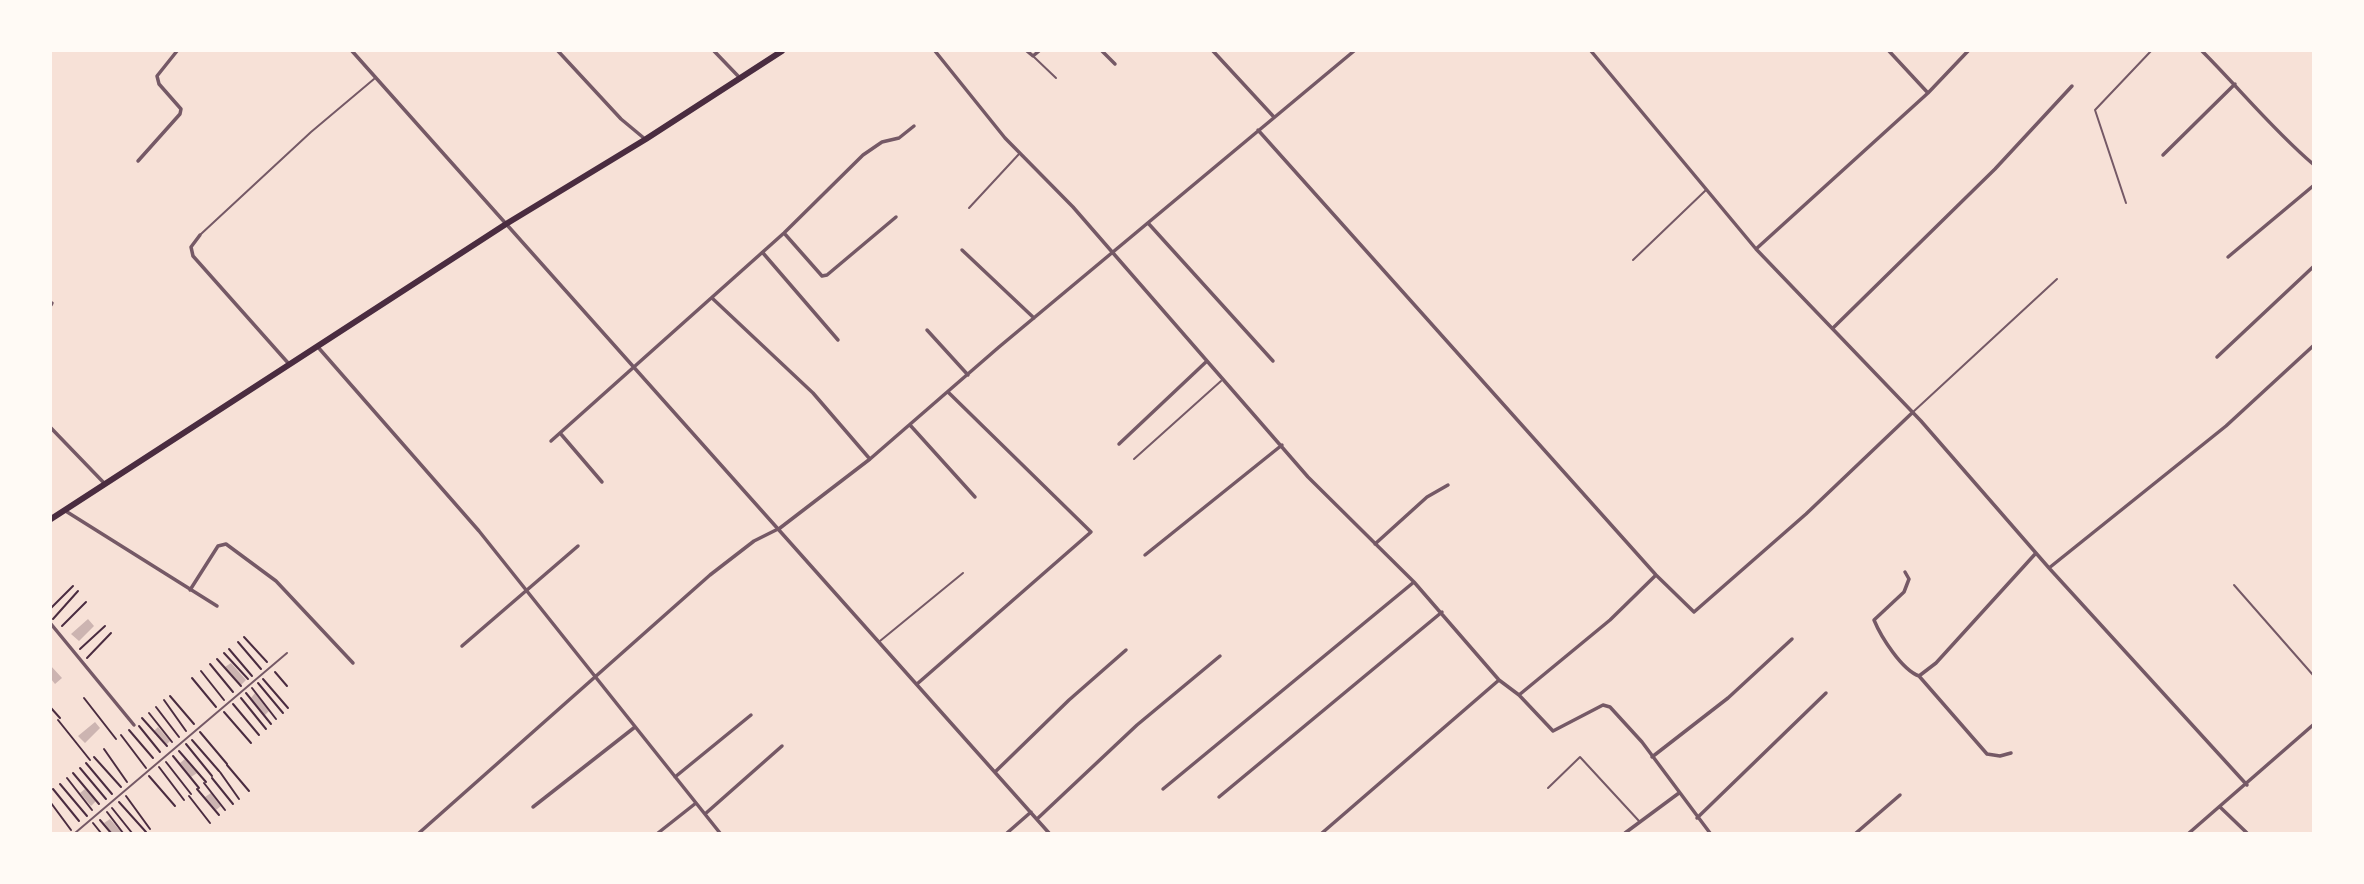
<!DOCTYPE html>
<html>
<head>
<meta charset="utf-8">
<style>
	body { margin:0 }
	#map { position:relative; width:2364px; height:884px; overflow:hidden; background:#f7e1d7; font-family:"Alegreya Sans",sans-serif }
	canvas { display:block }
	.frame { position:absolute; inset:0; border:52px solid #fffaf5; pointer-events:none }
</style>
</head>
<body>
<div id="map">
<canvas width="2364" height="884"></canvas>
<div class="frame"></div>
</div>
<script>
const c = document.querySelector('canvas').getContext('2d');
c.lineJoin = 'round';
function paint(path, color) {
  c.fillStyle = color;
  c.fill(path, 'evenodd');
}
function strokePath(path, color, width, dash) {
  c.strokeStyle = color;
  c.lineWidth = width;
  c.lineCap = dash ? 'butt' : 'round';
  c.setLineDash(dash || []);
  c.stroke(path);
}
paint(new Path2D(`
	M88,619l6,7 -15,15 -8,-7z
	M231,663l15,17 -5,5 -16,-18z
	M51,666l11,12 -7,6 -4,-5z
	M255,693l14,18 -4,4 -14,-17z
	M95,722l5,6 -15,15 -7,-7z
	M158,727l12,14 -4,4 -12,-14z
	M185,759l12,14 -6,4 -11,-14z
	M85,789l11,12 -5,5 -11,-13z
	M211,793l10,13 -5,4 -11,-13z
	M110,819l12,14h-10l-8,-10z`), '#ccb4b1');
strokePath(new Path2D(`
	M51,608l22,-22
	M53,619l25,-28
	M62,626l24,-24
	M244,637l23,25
	M238,642l23,27
	M80,649l25,-23
	M229,649l23,27
	M224,653l24,26
	M87,658l24,-25
	M217,659l24,27
	M210,664l23,28
	M201,671l23,29
	M275,672l12,14
	M192,678l24,29
	M263,679l25,29
	M258,683l25,30
	M252,688l24,31
	M246,693l25,31
	M170,696l24,28
	M84,698l32,41
	M241,698l25,31
	M164,700l22,31
	M233,704l26,31
	M156,707l23,30
	M51,708l9,10
	M224,712l27,31
	M149,713l23,29
	M142,718l25,28
	M58,720l32,40
	M139,726l21,26
	M129,730l24,28
	M200,732l27,32
	M121,735l25,33
	M192,740l27,31
	M186,744l26,32
	M104,749l23,33
	M179,751l27,31
	M173,756l26,32
	M94,757l27,30
	M166,762l25,32
	M86,763l26,31
	M227,765l22,26
	M159,767l25,33
	M80,768l26,31
	M220,772l19,27
	M73,773l26,31
	M149,776l26,30
	M67,778l25,32
	M212,778l21,26
	M204,783l21,27
	M60,784l27,32
	M53,789l26,32
	M197,789l22,26
	M126,796l24,33
	M189,796l21,27
	M119,802l27,30
	M51,803l20,27
	M112,808l20,25
	M107,812l16,21
	M100,820l11,13
	M93,823l8,10`), '#4a2c40', 2);
strokePath(new Path2D(`
	M1034,57l22,21
	M2126,203l-31,-93 56,-59
	M969,208l50,-54
	M201,234l110,-102 63,-53
	M1633,260l73,-70
	M1913,412l144,-133
	M1134,459l87,-78
	M2234,585l79,90
	M880,641l83,-68
	M1548,788l32,-31 59,64
	M75,833l212,-180`), '#755966', 2);
strokePath(new Path2D(`
	M352,51l697,782
	M558,51l63,68 24,20
	M714,51l25,26
	M935,51l70,87 68,69 235,270 106,105 85,98 20,15 34,36 50,-26 7,2 32,35 68,91
	M1027,51l6,5 6,-5
	M1102,51l13,13
	M1213,51l60,65
	M1591,51l165,198 165,172 128,147 198,217
	M1889,51l39,42
	M2202,51c37,37 71,79 111,113
	M1258,130l398,445 38,37 112,-98 106,-101
	M2163,155l72,-71
	M138,161l42,-47 1,-5 -22,-25 -2,-8 20,-25
	M1148,223l125,138
	M784,233l38,43 5,-1 69,-58
	M200,235l-9,12 2,9 96,108
	M1756,249l172,-156 40,-42
	M962,250l72,68
	M763,253l75,87
	M2228,257l85,-71
	M712,298l101,95 56,65
	M51,305l1,-2
	M1833,328l162,-159 77,-83
	M927,330l41,45
	M317,346l162,185 241,302
	M2217,357l96,-90
	M910,425l65,72
	M51,428l54,56
	M560,433l42,49
	M551,441l233,-208 79,-78 19,-13 17,-4 15,-12
	M1119,444l88,-83
	M64,510l153,96
	M1375,544l52,-47 21,-12
	M1145,555l137,-110
	M2049,568l177,-142 87,-80
	M1905,572l4,7 -5,13 -30,28c7,17 28,50 45,56l17,-13 100,-110
	M190,590l28,-44 8,-2 50,37 77,82
	M51,624l83,101
	M462,646l116,-100
	M1919,676l68,78 13,2 11,-3
	M917,684l174,-152 -143,-140
	M1519,695l91,-75 46,-45
	M1652,757l76,-59 64,-59
	M995,772l74,-72 57,-50
	M675,777l76,-62
	M1163,789l251,-207
	M1219,797l223,-185
	M533,807l102,-80
	M2220,807l27,26
	M705,814l77,-68
	M1697,818l129,-125
	M1037,819l100,-94 83,-69
	M419,833l291,-258 44,-34 26,-13 90,-69 129,-112 355,-296
	M658,833l38,-30
	M1007,833l24,-21
	M1322,833l177,-153
	M1625,833l54,-40
	M1856,833l44,-38
	M2189,833l124,-108`), '#755966', 3.5);
strokePath(new Path2D(`
	M51,519l455,-295 140,-85 136,-88`), '#4a2c40', 6);
</script>
</body>
</html>
